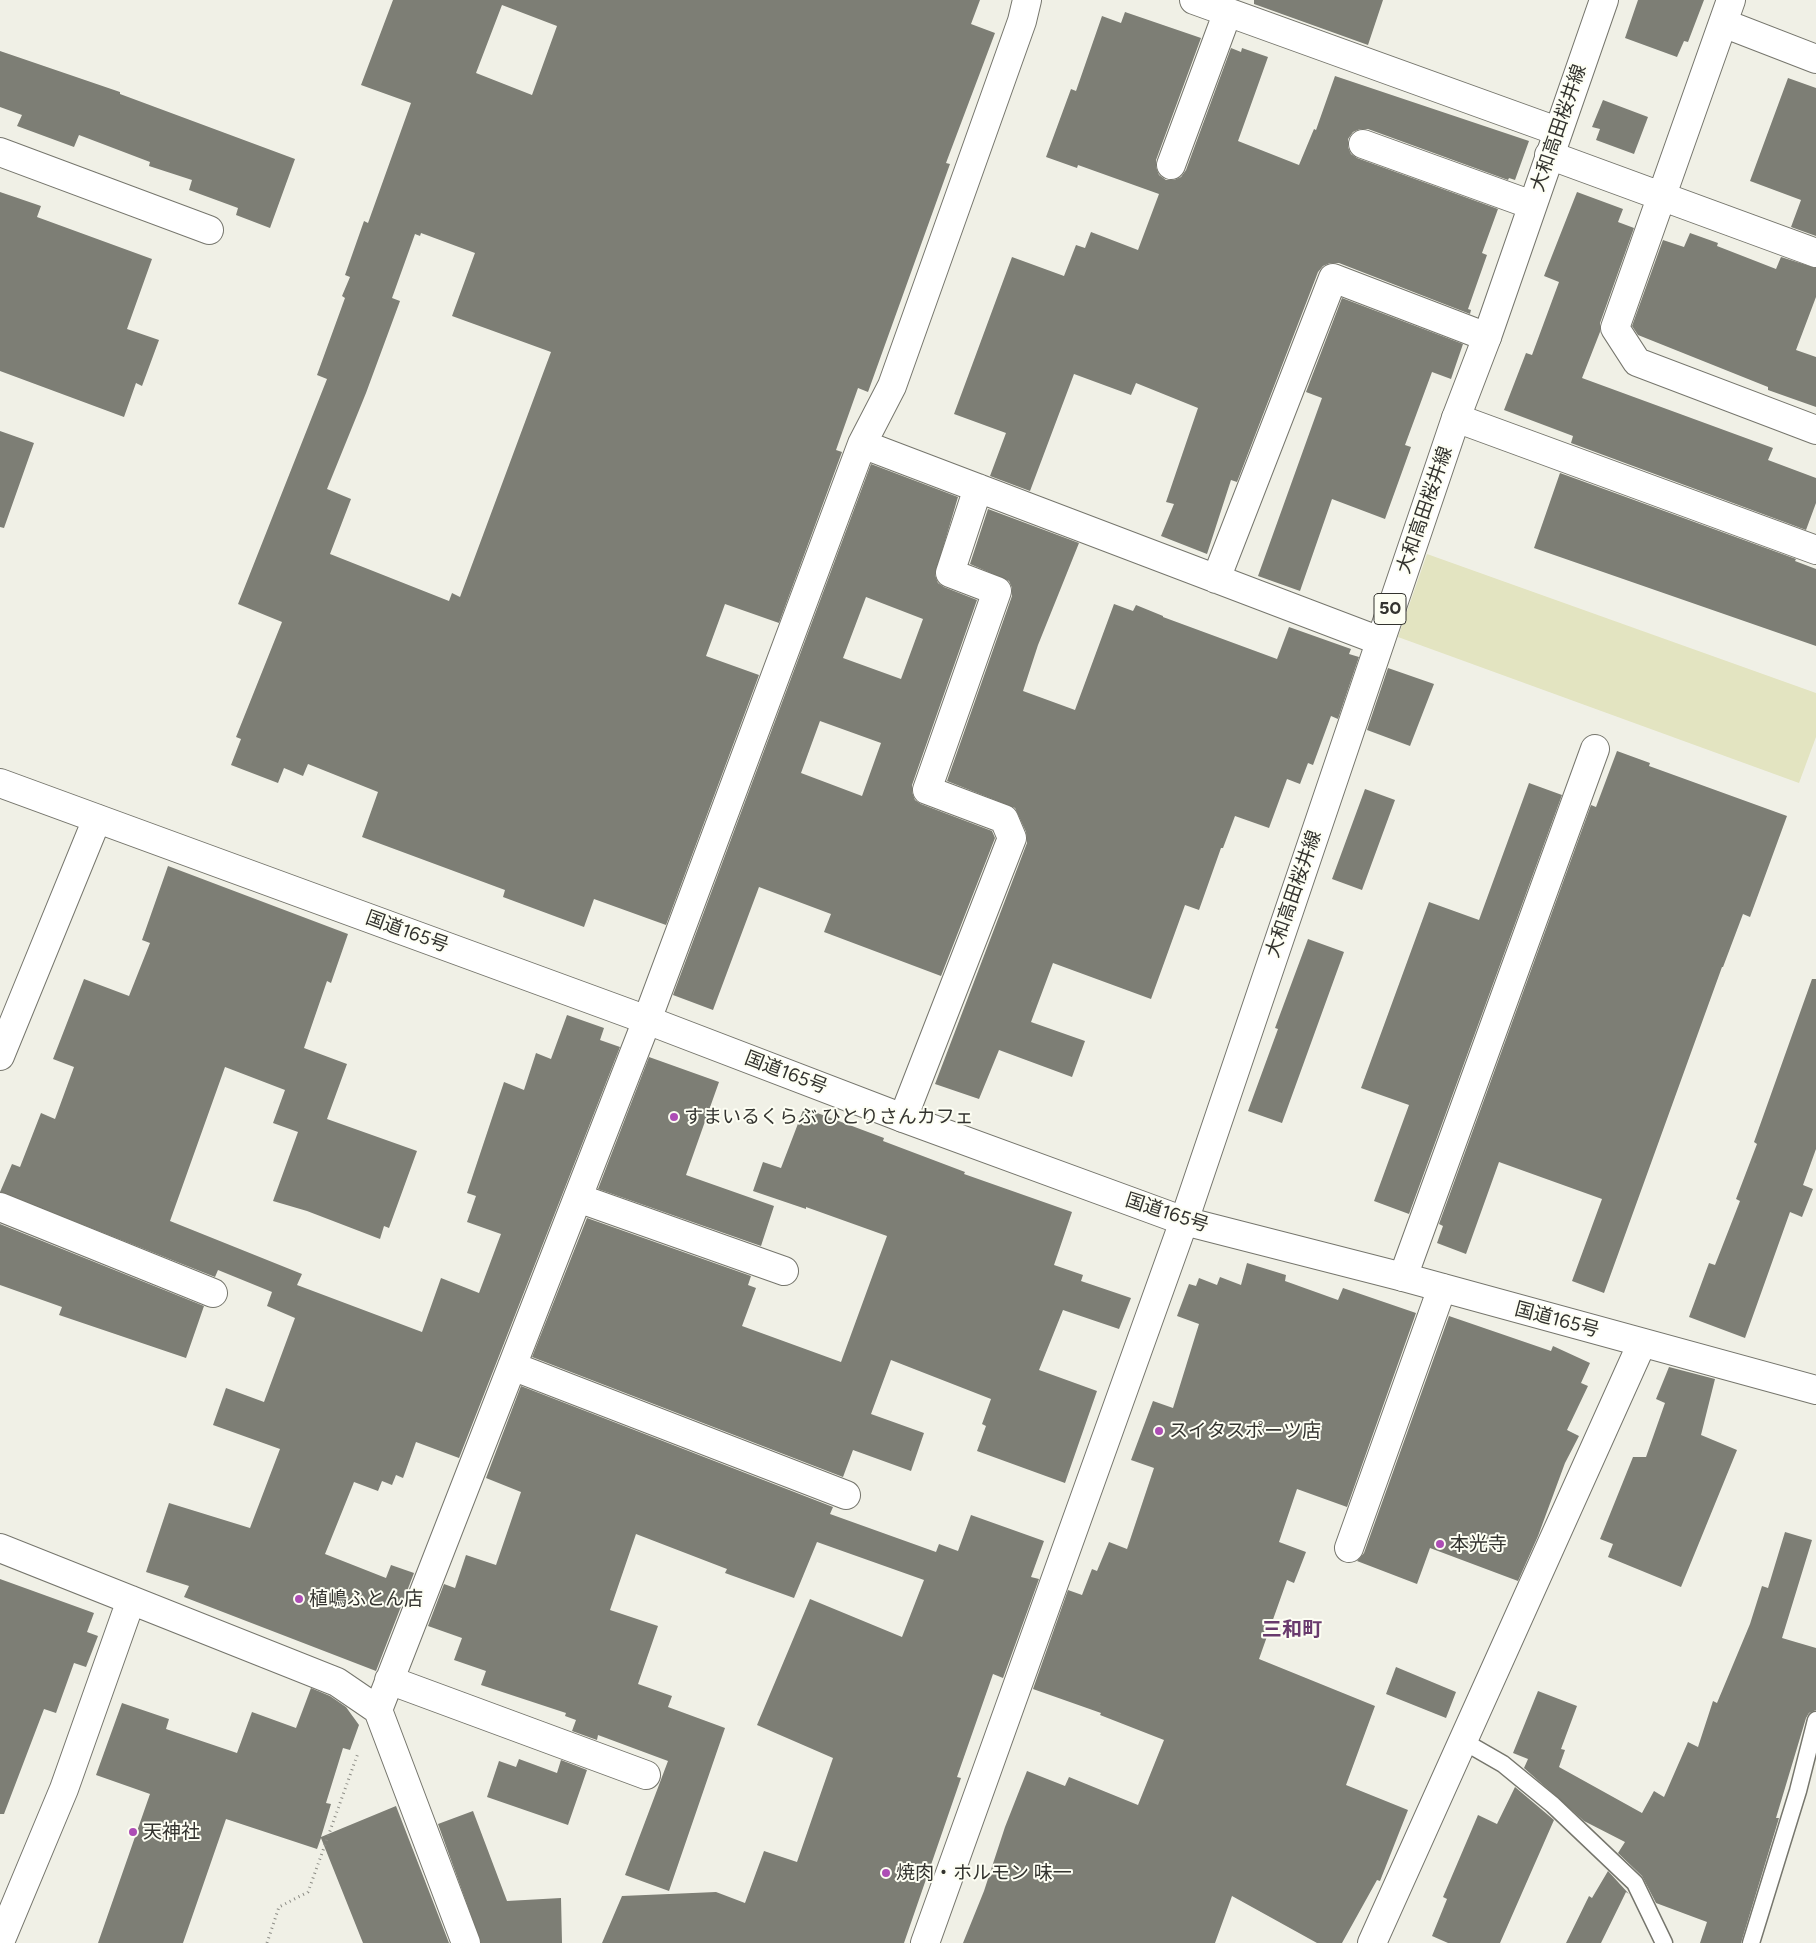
<!DOCTYPE html>
<html>
<head>
<meta charset="utf-8">
<style>
	body { margin:0 }
	canvas { display:block; background:#f0f0e6 }
</style>
</head>
<body>
<canvas width="1816" height="1943"></canvas>
<script>
const c = document.querySelector('canvas').getContext('2d');
c.lineJoin = 'round';
function paint(path, color) {
  c.fillStyle = color;
  c.fill(path, 'evenodd');
}
function strokePath(path, color, width, dash) {
  c.strokeStyle = color;
  c.lineWidth = width;
  c.lineCap = dash ? 'butt' : 'round';
  c.setLineDash(dash || []);
  c.stroke(path);
}
function label(font, color, halo, rows, align = 'center') {
  c.font = font + ' Figtree,"Noto Sans JP",sans-serif';
  c.lineWidth = 4;
  c.setLineDash([]);
  c.textBaseline = 'middle';
  c.strokeStyle = halo;
  c.fillStyle = color;
  for (const [text, x, y, turn = 0] of rows) {
    c.save();
    c.translate(x, y);
    c.rotate((+turn || 0) * Math.PI / 180);
    c.textAlign = isNaN(turn) ? turn : align;
    if (halo) c.strokeText(text, 0, 0);
    c.fillText(text, 0, 0);
    c.restore();
  }
}
paint(new Path2D(`
	M1427,554l389,139v44l-17,46 -401,-146z`), '#e3e4c1');
paint(new Path2D(`
	M393,0h587l-9,24 24,9 -49,130 4,1 -82,228 -10,-4 -22,62 6,2 -63,171 -54,-19 -19,52 53,19 -93,250 -72,-26 -10,28 -81,-30 2,-7 -143,-53 16,-45 -70,-28 -5,12 -19,-8 -6,15 -47,-18 10,-26 -5,-2 46,-115 -44,-18 89,-225 -10,-4 28,-77 -3,-2 8,-19 -5,-2 19,-54 4,2 43,-120 -50,-18zM502,5l55,21 -25,69 -56,-22zM421,233l54,20 -23,63 99,36 -91,245 -8,-4 -3,8 -119,-47 21,-55 -24,-10 39,-96 34,-92 -8,-3 23,-64 5,2z
	M1254,0h129l-15,45 -114,-41z
	M1638,0h66l-16,42 -4,-1 -7,16 -52,-19z
	M1125,12l76,26 -45,122v7l3,8 7,5h8l7,-3 5,-7 45,-122 10,4 1,-4 26,9 -30,84 61,24 15,-36 2,1 19,-54 194,65 -14,39 -6,-2 -1,2 -140,-51h-8l-7,3 -5,7v8l3,7 6,4 141,51 -16,44 5,2 -19,54 3,1 -1,4 -131,-51h-9l-7,3 -5,6 -81,210 -6,-2 -24,74 -46,-18 13,-32 -8,-2 32,-94 -62,-25 -5,12 -57,-21 -44,117 -40,-15 16,-43 -52,-19 58,-157 52,19 12,-31 9,3 6,-16 47,18 21,-56 -81,-29 -1,3 -31,-11 25,-68 5,2 26,-75 19,7z
	M0,51l120,41v2l175,65 -25,69 -34,-13 2,-7 -49,-18 3,-10 -43,-14 1,-4 -71,-27 -5,12 -57,-21 5,-11 -22,-8z
	M1788,78l28,10v148l-25,-9 10,-27 -51,-19z
	M1603,100l45,17 -14,37 -38,-14 4,-11 -8,-2z
	M0,192l41,14 -4,11 115,42 -25,70 32,11 -17,46 -6,-3 -12,34 -124,-46z
	M1577,192l46,17 -5,13 16,6 -34,95v9l-18,46 191,70 -5,12 48,18v25l-10,27 -235,-87 2,-7 -69,-26 22,-57 6,2 27,-73 -15,-6z
	M1690,233l28,10 -1,3 59,23 5,-12 35,11v29l-20,53 20,7v50l-48,-17v-3l-130,-52 -6,-9 31,-86 21,7z
	M1342,298l121,46 -12,35 -19,-7 -27,73 6,2 -26,72 -53,-20 -32,92 -42,-15 64,-178 -16,-6z
	M0,431l34,12 -30,85 -4,-1z
	M871,464l87,33 -23,78 3,8 6,4 33,13 -65,185v7l3,8 6,4 71,27 3,7 -54,138 -117,-44 7,-18 -72,-27 -46,123 -40,-15zM866,597l57,22 -22,60 -58,-21zM820,721l61,22 -19,53 -61,-23z
	M1560,473l236,86 -1,2 21,8v77l-282,-98z
	M988,509l91,34 -41,102 -15,46 52,19 39,-106 19,7 3,-6 27,11v1l114,42 12,-32 62,22 -2,5 10,3 -21,62 -7,-3 -18,49 -5,-2 -8,21 -13,-5 -18,49 -34,-12 -12,32h-2l-22,62 -14,-5 -34,94 -98,-36 -22,59 54,19 -13,36 -73,-27 -20,49 -44,-15 92,-241 -1,-11 -11,-24 -68,-27 65,-185v-8l-3,-7 -39,-17z
	M1388,668l46,16 -24,62 -43,-16z
	M1617,751l33,12 -1,3 138,50 -37,101 -7,-3 -20,53h-1l-118,326 -32,-12 30,-82 -103,-37 -33,92 -29,-11 6,-17 -4,-2 152,-419 5,2z
	M1529,783l33,12 -153,419 -35,-13 35,-96 -48,-17 68,-186 50,18z
	M1365,789l30,11 -33,90 -30,-11z
	M168,866l180,68 -17,49 -4,-2 -23,67 43,16 -20,55 90,32 -28,77 -5,-2 -4,13 -73,-28 -34,-10 25,-69 -25,-9 12,-33 -60,-23 -55,154 132,53 -5,11 125,47 19,-54 38,15 22,-59 -34,-12 9,-26 -9,-3 37,-111 20,8 12,-37 15,6 16,-44 37,13 -4,12 20,7 -161,411 -43,-16 -13,36 -7,-3 -4,10 -10,-4 -4,10 -24,-9 -29,72 61,24 5,-13 23,8 -38,98 -192,-74 5,-11 -43,-14 23,-69 81,25 30,-79 -67,-24 13,-37 38,14 31,-84 -28,-12 5,-14 -54,-22 -3,7 -215,-85 12,-28 8,3 21,-54 14,6 19,-52 -21,-8 31,-80 45,17 21,-53 -8,-3z
	M1308,939l36,13 -62,171 -34,-12 30,-82 -3,-1z
	M1812,979h4v170l-13,36 10,4 -11,28 -12,-5 -45,126 -56,-21 20,-54 6,2 25,-64 -4,-2 21,-55 -3,-2z
	M649,1057l70,25 -33,93 88,31 -13,40 -163,-57z
	M804,1108l80,30 -1,3 82,31 -1,2 108,38 -18,53 29,10 -2,6 50,17 -12,31 -56,-19 -24,60 58,21 -32,92 -88,-32 9,-25 -4,-2 9,-25 -100,-39 -20,54 53,19 -13,38 -58,-21 -10,27 -311,-120 55,-139 164,58 -3,9 8,3 -14,38 99,36 46,-126 -81,-29v2l-53,-18 10,-29 18,6z
	M0,1224l204,82 -18,52 -127,-43 3,-8 -62,-22z
	M1247,1263l39,12 -1,6 53,19 5,-12 73,25 -69,194 -50,-18 -18,53 27,10 -12,31 -7,-3 -28,79 116,47 -29,79 62,25 -28,71 -3,-1 -35,63h-25l-85,-47 -17,47h-252l21,-52 21,-64 22,-56 38,15 4,-9 69,28 26,-65 -64,-25 1,-2 -68,-24 35,-99 14,5 10,-26 5,2 12,-29 18,7 27,-81 -23,-8 22,-59 20,7 26,-84 -22,-8 12,-32 7,2 3,-8 18,7 3,-8 21,8z
	M1449,1316l102,35 2,-5 37,17 -9,20 7,3 -21,44 12,6 -14,27 -27,73 -20,45 -88,-33 -13,36 -60,-23 7,-8z
	M1669,1367l46,12 -14,56 36,15 -56,137 -73,-30 5,-13 -13,-5 33,-82h13l19,-54 -9,-4z
	M521,1386l312,121 -3,7 106,38 3,-8 19,7 13,-36 73,26 -13,36 8,2 -36,99 -10,-4 -36,103 4,1 -57,165h-302l20,-47 94,-4 29,11 19,-52 33,11 36,-104 -76,-33 53,-126 92,38 22,-57 -107,-38 -23,56 -69,-25 2,-4 -91,-35 -26,76 48,16 -20,58 34,12 -4,11 57,21 -56,163 -44,-16 43,-114 -70,-26 -1,5 -25,-9 4,-11 -11,-4 1,-3 -85,-28 5,-14 -32,-11 8,-22 -34,-12 16,-42 11,4 11,-33 30,10 25,-73 -35,-14z
	M1785,1532l27,8 -30,98 34,10v62l-7,3 -3,5 -30,100h3l-38,125h-41l7,-21 -51,-19 -14,-27 -24,-23 7,-11 -41,-21 -60,-53 4,-9 -15,-6 25,-62 39,15 -16,43 4,1 -6,17 83,46 12,-22 10,6 24,-55 10,5 15,-46 4,2 33,-79 12,-38 6,2z
	M0,1579l94,34 -7,19 11,4 -12,31 -12,-4 -18,50 -12,-4 -40,105h-4z
	M1396,1667l60,25 -10,26 -60,-24z
	M311,1688l19,8 16,11 13,18 -9,25 -7,-2 -17,55 5,1 -10,33 75,-31 53,137h-86l-42,-105 -4,11 -91,-30 -43,124h-85l52,-149 -54,-19 26,-72 47,16 -3,10 71,24 15,-41 44,16z
	M519,1759l38,14 4,-13 26,10 -19,55 -81,-28 12,-36 17,6z
	M1515,1787l39,33 -54,123h-52l-16,-7 15,-37 -4,-2 35,-82 19,9z
	M473,1811l34,90 54,-3 1,45h-81l-43,-119z
	M1608,1871l21,23 -3,-2 -25,51h-35l23,-47 3,2z`), '#7d7e75');
const service = new Path2D(`
	M1463,1741l40,23 50,41 82,78 29,60
	M1751,1943l47,-152 18,-71`);
const minor = new Path2D(`
	M1194,0l363,131
	M1731,0l-116,328 22,34 179,68
	M1723,23l93,36
	M1363,144l169,61
	M0,152l209,78
	M1549,155l267,98
	M1171,165l56,-151
	M1456,418l360,132
	M862,444l518,197
	M1216,579l117,-301 154,59
	M903,1118l109,-280 -8,-19 -77,-29 70,-199 -47,-18 28,-85
	M578,1198l206,73
	M0,1207l213,86
	M1403,1277l192,-528
	M512,1366l334,129
	M0,1548l337,134 41,28 88,233
	M1349,1548l93,-260
	M389,1680l257,95
	M378,1710l269,-690 215,-576 30,-58 130,-365 5,-21
	M0,1942l64,-153 67,-189
	M1372,1943l270,-600`);
const tertiary = new Path2D(`
	M0,1056l97,-237
	M925,1943l259,-722`);
const primary = new Path2D(`
	M1184,1221l272,-803 31,-81 117,-337`);
const trunk = new Path2D(`
	M0,783l647,237 256,98 281,103 219,56 413,113`);
strokePath(service, '#76766d', 19);
strokePath(minor, '#76766d', 30);
strokePath(tertiary, '#76766d', 30);
strokePath(primary, '#76766d', 30);
strokePath(trunk, '#76766d', 30);
strokePath(new Path2D(`
	M267,1943l12,-36 29,-15 50,-139`), '#8d8d86', 3, [1, 4]);
strokePath(service, '#fff', 16);
strokePath(minor, '#fff', 28);
strokePath(tertiary, '#fff', 28);
strokePath(primary, '#fff', 28);
strokePath(trunk, '#fff', 28);
for (const [x, y, r, color] of [
	[674,1117,5,"#ad4db5"],
	[1159,1431,5,"#ad4db5"],
	[1440,1544,5,"#ad4db5"],
	[299,1599,5,"#ad4db5"],
	[133,1832,5,"#ad4db5"],
	[886,1873,5,"#ad4db5"]
]) {
  const dot = new Path2D();
  dot.arc(x, y, r, 0, 2 * Math.PI);
  c.fillStyle = color;
  c.fill(dot);
  strokePath(dot, '#fdfef3', 2);
}
for (const [x, y, w] of [
	[1390,609,32]
]) {
  const box = new Path2D();
  box.roundRect(x - w / 2, y - 15.5, w, 31, 4);
  c.fillStyle = '#fdfef3';
  c.fill(box);
  strokePath(box, '#33332f', 1);
}
label('bold 18px', '#33332f', null, [
	["50",1390,609]
]);
label('19px', '#33332f', '#fdfef3', [
	["大和高田桜井線",1559,128,-71],
	["大和高田桜井線",1425,510,-71],
	["大和高田桜井線",1294,894,-71],
	["国道165号",407,932,20],
	["国道165号",786,1073,21],
	["国道165号",1167,1213,18],
	["国道165号",1557,1320,15]
]);
label('19px', '#33332f', '#fdfef3', [
	["すまいるくらぶ ひとりさんカフェ",684,1117],
	["スイタスポーツ店",1169,1431],
	["本光寺",1450,1544],
	["植嶋ふとん店",309,1599],
	["天神社",143,1832],
	["焼肉・ホルモン 味一",896,1873]
], 'left');
label('bold 20px', '#693a6d', '#fdfef3', [
	["三和町",1292,1630]
]);
</script>
</body>
</html>
